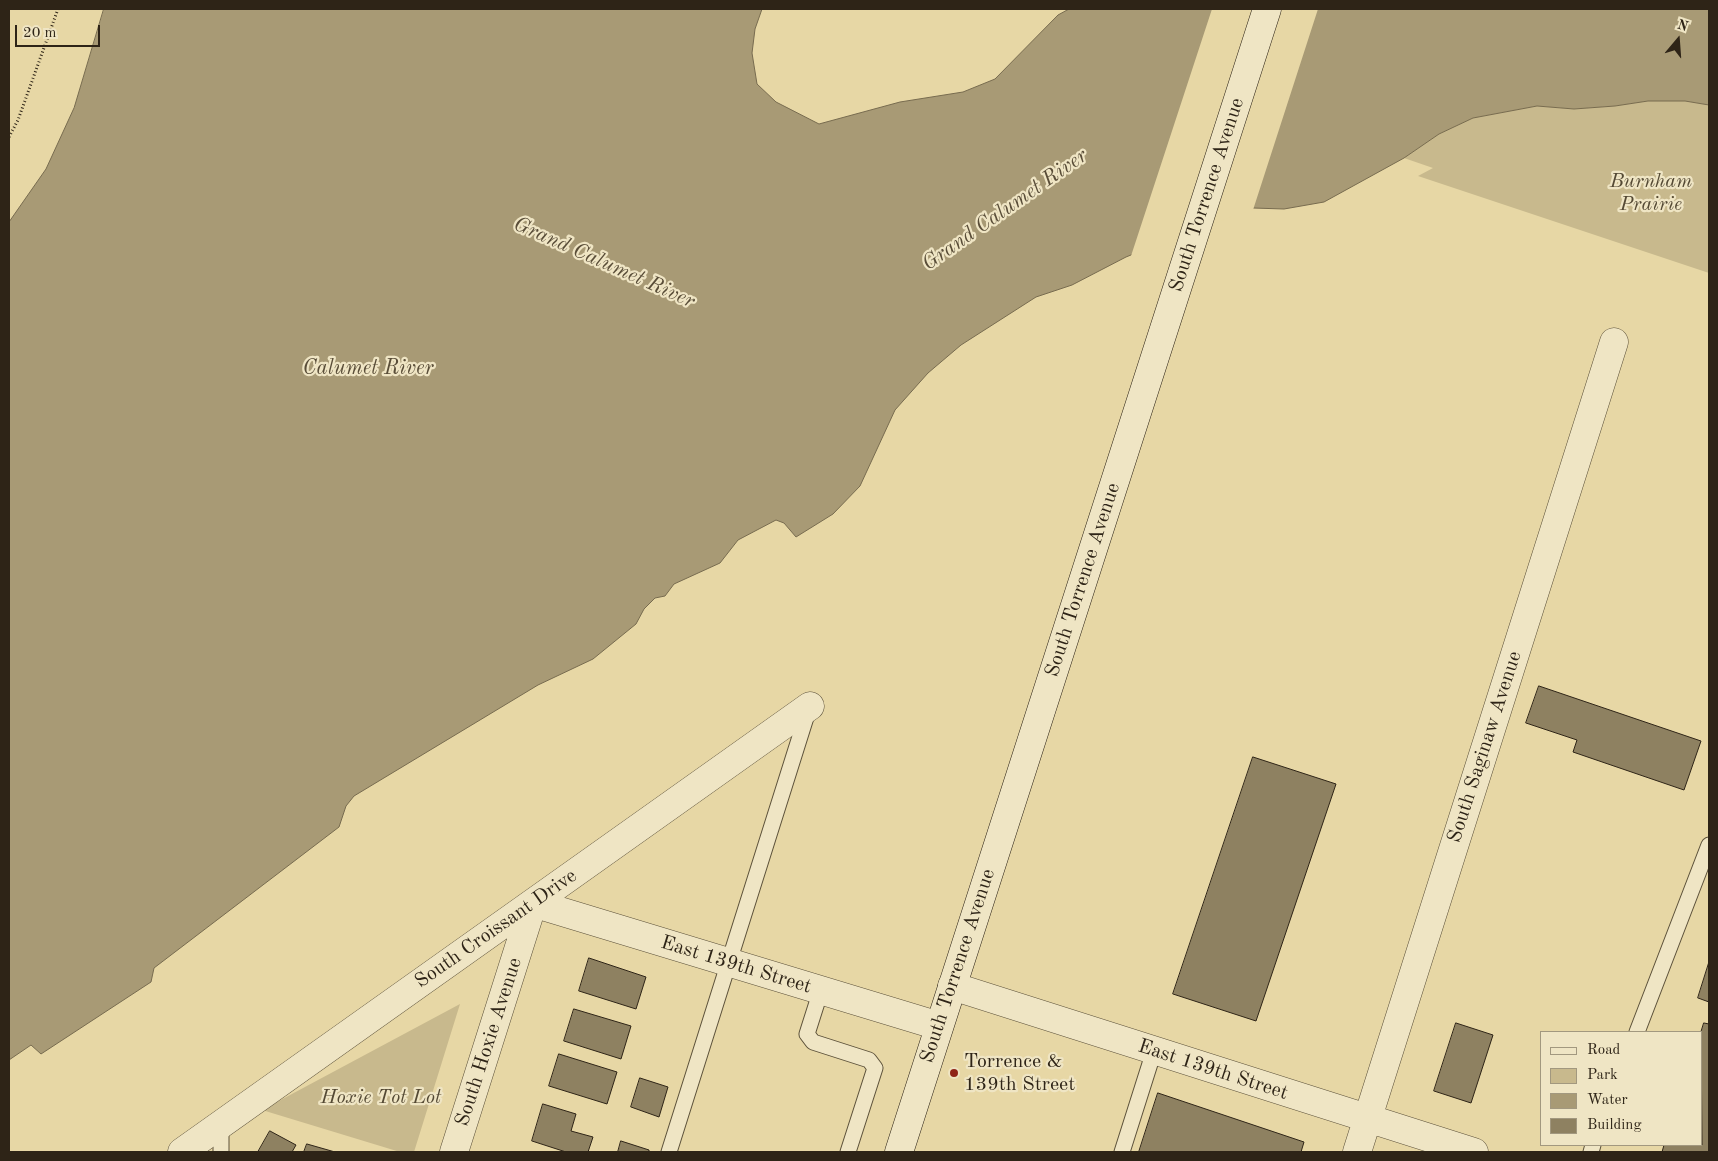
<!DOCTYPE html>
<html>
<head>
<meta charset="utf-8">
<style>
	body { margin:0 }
	#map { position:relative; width:1718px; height:1161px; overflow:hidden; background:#e7d7a5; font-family:"Old Standard TT",serif }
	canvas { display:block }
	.frame { position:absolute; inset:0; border:10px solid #2e2417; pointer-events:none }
	.legend { position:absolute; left:1540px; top:1031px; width:162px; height:115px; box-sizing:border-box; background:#efe5c4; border:1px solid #a2987f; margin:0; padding:6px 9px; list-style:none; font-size:15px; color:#2e2417 }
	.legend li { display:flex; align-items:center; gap:10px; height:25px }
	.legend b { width:25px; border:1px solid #a2987f }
	.north { position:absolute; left:1653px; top:15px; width:50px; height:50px; -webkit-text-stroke:4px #efe5c4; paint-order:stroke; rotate:18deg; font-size:14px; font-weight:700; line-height:20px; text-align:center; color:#2e2417 }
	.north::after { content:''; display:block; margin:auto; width:18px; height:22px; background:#2e2417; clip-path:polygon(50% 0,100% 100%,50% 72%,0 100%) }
	.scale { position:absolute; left:15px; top:25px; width:85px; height:22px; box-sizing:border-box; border:2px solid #2e2417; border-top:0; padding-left:6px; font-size:15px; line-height:18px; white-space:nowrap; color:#2e2417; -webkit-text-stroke:4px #efe5c4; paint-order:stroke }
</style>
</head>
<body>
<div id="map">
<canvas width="1718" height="1161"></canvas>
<div class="frame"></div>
<ul class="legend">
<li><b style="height:6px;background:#efe5c4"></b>Road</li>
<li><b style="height:14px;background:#c8b98d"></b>Park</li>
<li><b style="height:14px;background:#a89a75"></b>Water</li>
<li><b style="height:14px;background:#8e8161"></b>Building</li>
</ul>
<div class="north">N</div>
<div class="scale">20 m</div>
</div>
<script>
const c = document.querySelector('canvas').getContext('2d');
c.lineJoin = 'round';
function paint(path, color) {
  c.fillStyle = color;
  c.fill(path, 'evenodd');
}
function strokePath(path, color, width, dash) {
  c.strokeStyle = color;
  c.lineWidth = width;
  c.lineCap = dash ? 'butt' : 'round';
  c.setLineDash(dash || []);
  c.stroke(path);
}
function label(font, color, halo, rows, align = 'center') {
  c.font = font + ' "Old Standard TT",serif';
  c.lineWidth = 4.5;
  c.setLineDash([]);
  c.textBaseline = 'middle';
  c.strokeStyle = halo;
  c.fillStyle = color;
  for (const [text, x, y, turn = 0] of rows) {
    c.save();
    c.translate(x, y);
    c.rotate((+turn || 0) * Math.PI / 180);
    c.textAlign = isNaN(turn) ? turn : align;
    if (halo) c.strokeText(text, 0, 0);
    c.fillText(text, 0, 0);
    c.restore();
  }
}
paint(new Path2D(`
	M1648,101h37l24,4v168l-291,-97 15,-8 -29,-10 35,-24 34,-16 64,-12 37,3 41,-3z
	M460,1004l-46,148h-14l-138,-42z`), '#c8b98d');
const water = new Path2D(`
	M104,9h658l-7,20 -3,24 5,31 19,18 43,22 81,-22 63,-10 32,-13 63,-64 11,-6h640v96l-24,-4h-37l-33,5 -41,3 -37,-3 -64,12 -34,16 -35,24 -80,44 -40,7 -31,-1 -21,6 -106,43 -54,28 -36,12 -75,48 -33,28 -33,37 -35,76 -27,28 -37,23 -12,-14 -8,-3 -38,20 -18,23 -46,21 -9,12 -10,2 -11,11 -8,15 -43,35 -55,26 -184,111 -8,10 -7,21 -185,141 -3,14 -110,72 -10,-9 -22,15v-838l37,-53 28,-61z`);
paint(water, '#a89a75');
strokePath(water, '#776b4f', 1);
paint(new Path2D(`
	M1212,9h106l-65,201 -20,6 -103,43z`), '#e7d7a5');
const building = new Path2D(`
	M1539,686l162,55 -17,49 -111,-38 4,-12 -51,-17z
	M1253,757l83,27 -80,237 -83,-27z
	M589,958l57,19 -10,32 -57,-18z
	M1709,962v40l-11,-4z
	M574,1009l57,17 -10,33 -57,-18z
	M1456,1023l37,12 -22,68 -37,-12z
	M1704,1023l5,1v128h-47l2,-7h38l-1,-113z
	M559,1054l58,18 -10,32 -58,-18z
	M640,1078l28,9 -9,30 -28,-10z
	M1158,1093l146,49 -3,10h-162z
	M543,1104l33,10 -5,17 22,6 -5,15h-22l-34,-11z
	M270,1131l26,14 -4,7h-34z
	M621,1141l28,9v2h-31z
	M307,1144l28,8h-31z`);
paint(building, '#8e8161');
strokePath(building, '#2e2417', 1);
const lane = new Path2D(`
	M821,990l-14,44 6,8 56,18 6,8 -27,84
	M1637,1032l72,-187
	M221,1152v-28
	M669,1152l140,-444
	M1122,1152l32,-101
	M1591,1152l2,-7`);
const street = new Path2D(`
	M952,986l522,166
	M182,1152l628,-446
	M454,1152l79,-249 406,123
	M1357,1152l257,-810`);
const secondary = new Path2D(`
	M899,1152l368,-1143`);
strokePath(lane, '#5c513a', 17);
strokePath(street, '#5c513a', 29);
strokePath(secondary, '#2e2417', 29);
strokePath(new Path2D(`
	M9,137l9,-17 40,-111`), '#2e2417', 3, [1, 2.5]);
strokePath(lane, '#efe5c4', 15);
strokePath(street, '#efe5c4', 28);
strokePath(secondary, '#efe5c4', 28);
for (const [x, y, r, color] of [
	[954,1073,5,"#8f2418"]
]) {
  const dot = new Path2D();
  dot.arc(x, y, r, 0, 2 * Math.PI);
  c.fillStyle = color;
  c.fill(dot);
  strokePath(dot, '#efe5c4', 2);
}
label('italic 20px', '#544934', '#efe5c4', [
	["Burnham",1651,182],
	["Prairie",1651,205],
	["Hoxie Tot Lot",381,1098]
]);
label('20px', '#2e2417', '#efe5c4', [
	["South Torrence Avenue",1207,195,-72],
	["South Torrence Avenue",1083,580,-72],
	["South Saginaw Avenue",1485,747,-72],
	["South Croissant Drive",496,929,-35],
	["East 139th Street",736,965,17],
	["South Torrence Avenue",958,966,-72],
	["South Hoxie Avenue",489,1042,-72],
	["East 139th Street",1213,1070,18]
]);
label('20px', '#2e2417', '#efe5c4', [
	["Torrence &",964,1062],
	["139th Street",964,1085]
], 'left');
label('italic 21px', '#594d38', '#efe5c4', [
	["Grand Calumet River",1005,210,-35],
	["Grand Calumet River",604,263,24],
	["Calumet River",368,368]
]);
</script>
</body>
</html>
